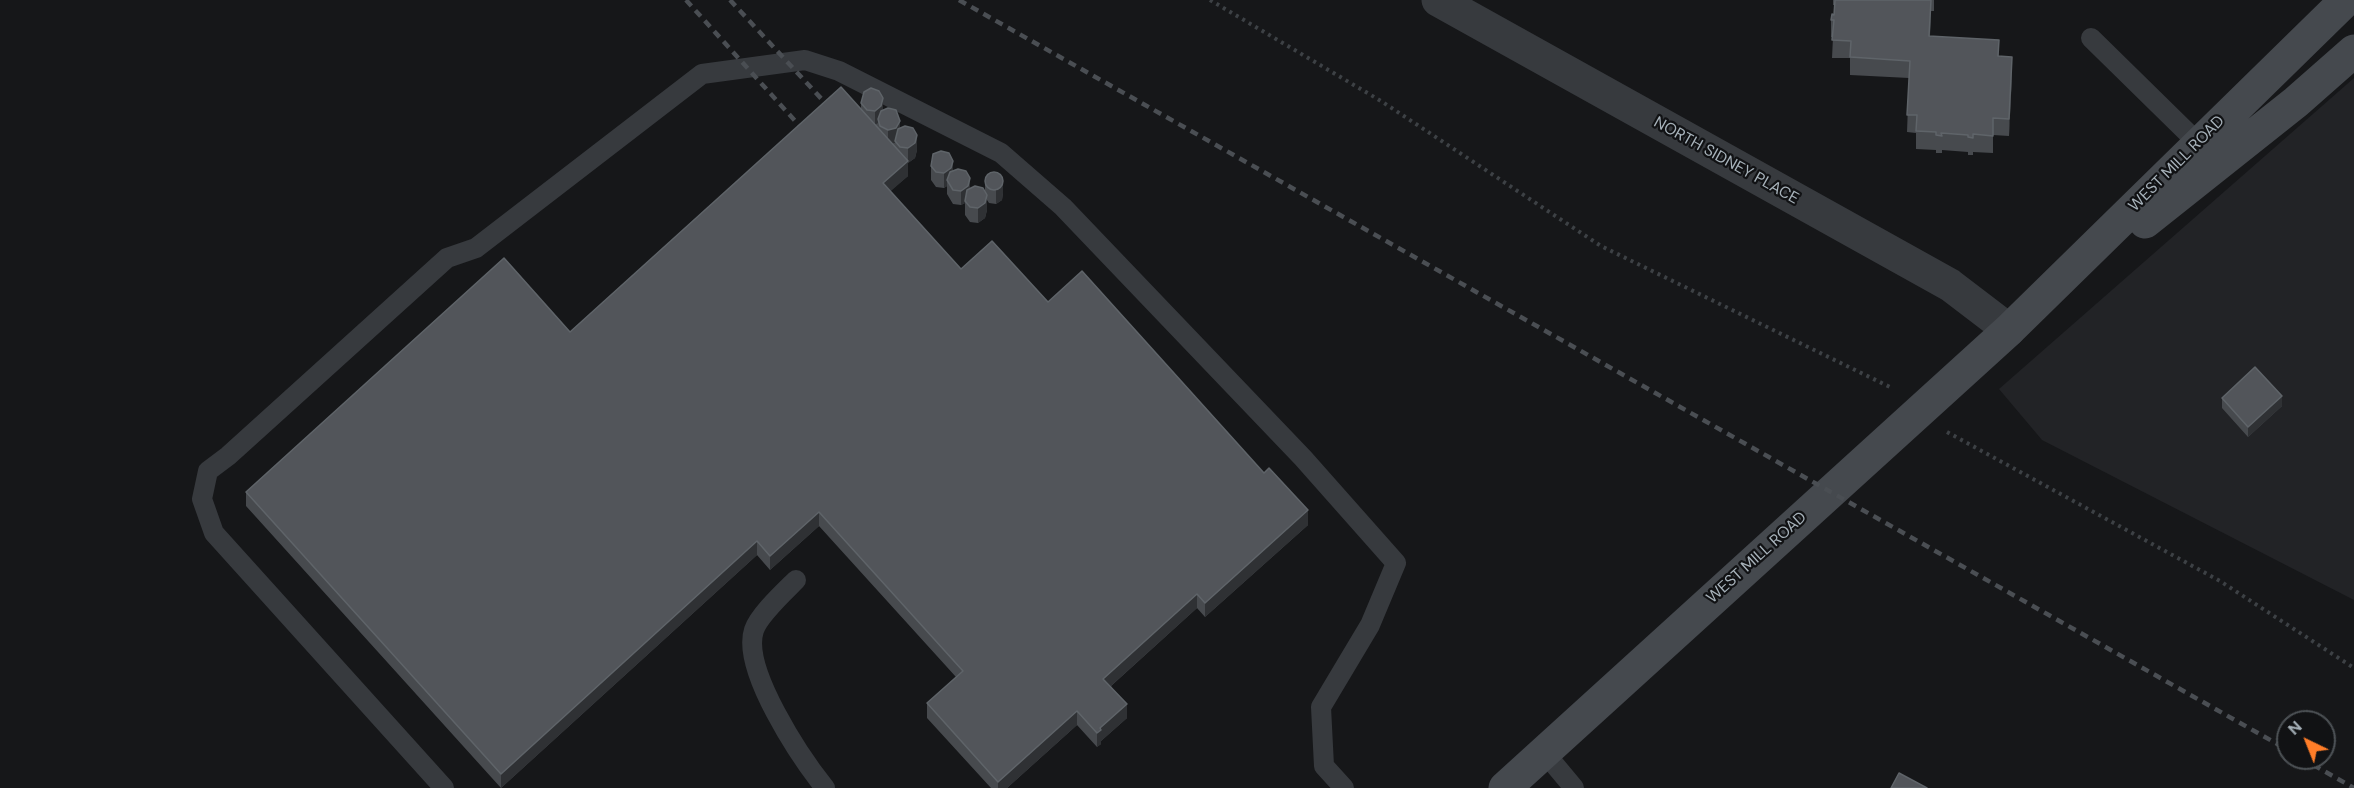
<!DOCTYPE html>
<html>
<head>
<meta charset="utf-8">
<style>
	body { margin:0 }
	#map { position:relative; width:2354px; height:788px; overflow:hidden; background:#161719; font-family:"DM Sans",sans-serif }
	canvas { display:block }
	.north { position:absolute; left:2276px; top:710px; width:60px; height:60px; box-sizing:border-box; background:#111214; border:2px solid #4d5256; border-radius:50%; rotate:317deg; font-size:16px; font-weight:700; line-height:24px; text-align:center; color:#a7b2ba }
	.north::after { content:''; display:block; margin:auto; width:21px; height:27px; background:#ff7d28; clip-path:polygon(50% 0,100% 100%,50% 72%,0 100%) }
</style>
</head>
<body>
<div id="map">
<canvas width="2354" height="788"></canvas>
<div class="north">N</div>
</div>
<script>
const c = document.querySelector('canvas').getContext('2d');
c.lineJoin = 'round';
function paint(path, color) {
  c.fillStyle = color;
  c.fill(path, 'evenodd');
}
function strokePath(path, color, width, dash) {
  c.strokeStyle = color;
  c.lineWidth = width;
  c.lineCap = dash ? 'butt' : 'round';
  c.setLineDash(dash || []);
  c.stroke(path);
}
function label(font, color, halo, rows, align = 'center') {
  c.font = font + ' "DM Sans",sans-serif';
  c.lineWidth = 4.5;
  c.setLineDash([]);
  c.textBaseline = 'middle';
  c.strokeStyle = halo;
  c.fillStyle = color;
  for (const [text, x, y, turn = 0] of rows) {
    c.save();
    c.translate(x, y);
    c.rotate((+turn || 0) * Math.PI / 180);
    c.textAlign = isNaN(turn) ? turn : align;
    if (halo) c.strokeText(text, 0, 0);
    c.fillText(text, 0, 0);
    c.restore();
  }
}
paint(new Path2D(`
	M2354,78v522l-312,-160 -43,-51z`), '#222326');
strokePath(new Path2D(`
	M1210,0l171,101 220,145 291,142
	M1947,432l273,149 134,87`), '#3d4145', 4, [3, 4.5]);
strokePath(new Path2D(`
	M2091,38l107,105
	M796,580c-12,12 -37,35 -42,50 -13,39 47,128 71,158
	M1544,752l30,36
	M444,788l-230,-255 -12,-34 6,-28 20,-15 219,-198 29,-10 226,-174 103,-14 34,11 162,82 62,54 240,251 93,105 -26,62 -49,82 3,59 20,22`), '#373a3e', 20);
strokePath(new Path2D(`
	M1438,0l512,285 59,45`), '#373a3e', 33);
strokePath(new Path2D(`
	M2145,222l151,-120 58,-51
	M1505,788l504,-458 337,-330`), '#45494e', 33);
strokePath(new Path2D(`
	M686,0l120,133
	M730,0l99,107
	M959,0l1329,750
	M2301,758l53,30`), '#4a4e53', 4.5, [8, 6]);
paint(new Path2D(`
	M1833,0h101v11h-3l-1,25 69,20 13,19 -3,61 -16,-1v18l-20,-1v3h-5v-3l-26,-2v3h-6v-3l-20,-1v-16l-9,-1 2,-54 -59,-3v-17h-18l1,-21h-2v-17l3,-5v-10h-1z
	M861,103l22,7 17,18 17,22 -2,8 -7,5v13l-18,15 71,78 87,33 260,223 -103,92 -8,-9 -86,78 16,32 -26,23v3l-4,3 -20,-22 -70,63h-16l-64,-70v-15l29,-26 -137,-151 -49,44 -13,-15 -256,233 -255,-282v-14l324,-160 291,-222z
	M931,166l22,5 17,17 15,5v-16l18,16 -1,7 -6,4 -7,-1 -2,-3v10l-2,8 -7,5 -8,-1 -5,-7v-12l-4,2 -8,-1 -6,-10v-8l-3,2 -8,-1 -5,-7z
	M2222,398l60,8 -34,31 -26,-29z`), '#474a4e');
paint(new Path2D(`
	M1931,0v11l-2,43v-18z
	M2012,57v18l-3,61v-17z
	M883,98v14l-5,7v4l-3,2v-14z
	M900,121v15l-4,7 -1,-2v2l-7,1v-14z
	M917,135v15l-2,8 -7,5v-15z
	M908,161v15l-25,22v-15z
	M953,161v14l-6,5v6l-3,2v-15z
	M970,178v14l-5,9v2l-4,2v-14z
	M1003,179v14l-1,7 -6,4v-14z
	M987,195v15l-2,8 -7,5v-15z
	M2282,396v10l-34,31v-10z
	M1308,510v15l-103,92v-14z
	M819,512v14l-49,44v-14z
	M757,541v14l-256,233v-14z
	M1197,594v14l-94,85v-14z
	M1127,704v14l-26,23v3l-4,3v-14l3,-5z
	M1077,711v14l-70,63h-9v-6z`), '#2f3134');
const building = new Path2D(`
	M1835,0h96l-2,36 70,4 -1,16 14,1 -3,62 -16,-1v18l-20,-2v4l-5,-1v-2l-27,-2 1,3 -6,-1v-3l-20,-1 1,-16h-10l3,-54 -60,-4 1,-16 -19,-1 2,-20h-3l1,-6 2,1z
	M841,87l67,74 -25,22 78,86 31,-28 56,61 34,-31 182,202 5,-5 39,42 -103,93 -8,-9 -94,85 24,25 -27,24 1,2 -4,3 -20,-22 -79,71 -71,-79 36,-32 -144,-159 -49,44 -13,-15 -256,233 -255,-282 258,-234 66,74z
	M871,88l8,3 4,7 -2,8 -6,5 -8,-1 -6,-7 3,-11z
	M888,108l8,2 4,11 -4,7 -8,2 -8,-4 -2,-7 3,-8z
	M905,126l8,2 4,7 -2,8 -7,5 -8,-1 -5,-6 3,-12z
	M941,151l8,2 4,8 -2,7 -7,5 -8,-1 -5,-6 2,-12z
	M958,169l8,2 4,7 -2,8 -7,5 -8,-1 -6,-10 3,-8z
	M985 181a9 9 0 1 1 18 0a9 9 0 1 1-18 0Z
	M975,186l8,2 4,7 -2,8 -7,5 -8,-1 -5,-6 2,-11z
	M2255,367l27,29 -34,31 -26,-29z
	M1899,773l28,15h-36z`);
paint(building, '#52555a');
strokePath(building, '#5f6469', 1.5);
label('16px', '#a7b2ba', '#111214', [
	["NORTH SIDNEY PLACE",1726,161,29],
	["WEST MILL ROAD",2177,164,-45],
	["WEST MILL ROAD",1757,558,-42]
]);
</script>
</body>
</html>
